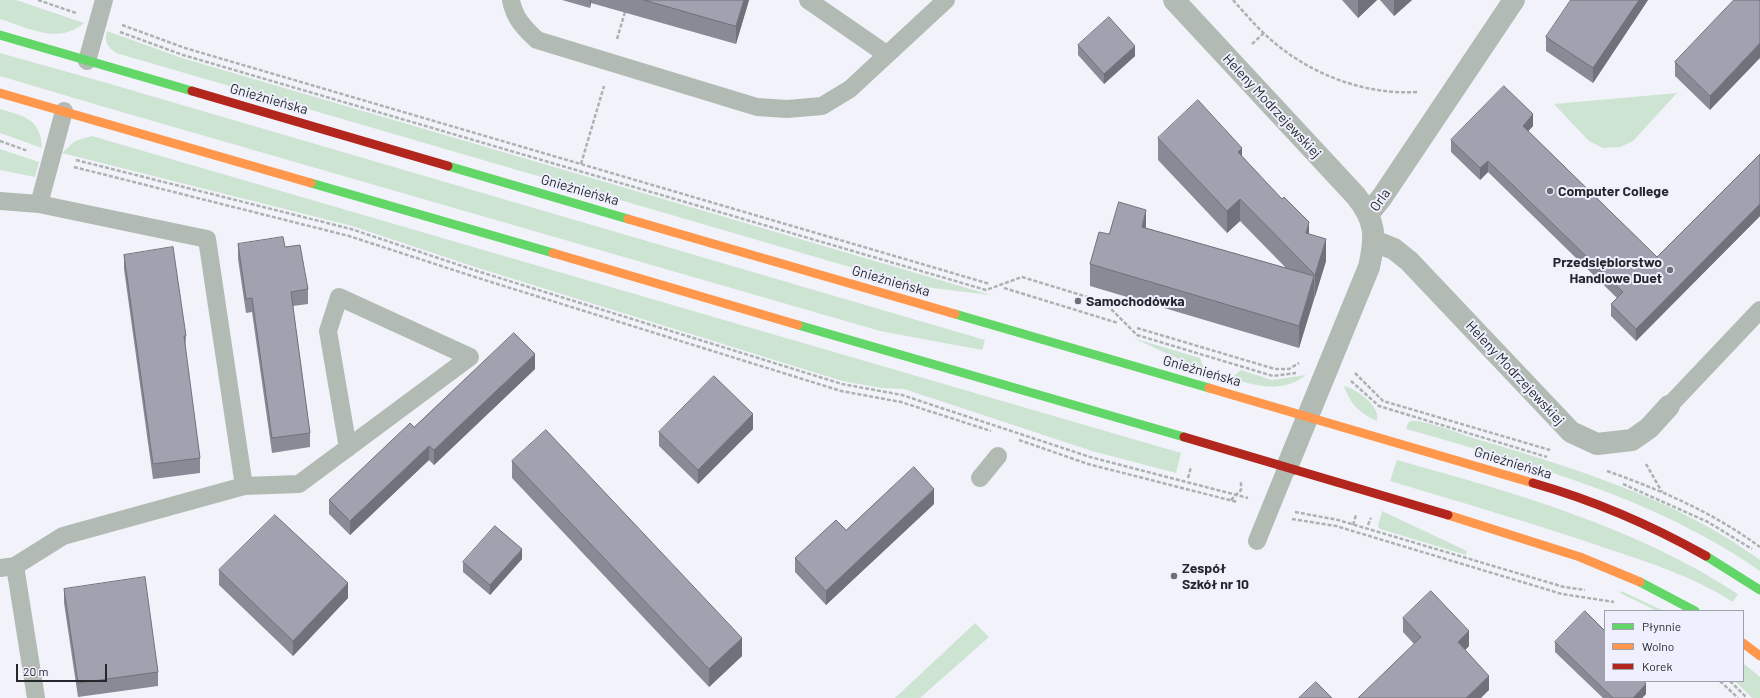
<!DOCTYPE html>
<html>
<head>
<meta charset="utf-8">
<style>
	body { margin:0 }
	#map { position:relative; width:1760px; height:698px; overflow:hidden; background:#f2f3fa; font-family:Barlow,sans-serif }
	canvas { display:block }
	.legend { position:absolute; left:1604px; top:610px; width:140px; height:72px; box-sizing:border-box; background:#eef0fd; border:1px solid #9ea0aa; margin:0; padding:5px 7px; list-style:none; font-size:12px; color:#26272d }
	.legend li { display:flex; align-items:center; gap:8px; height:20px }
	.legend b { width:20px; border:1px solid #9ea0aa }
	.scale { position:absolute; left:16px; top:664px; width:91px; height:18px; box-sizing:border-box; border:2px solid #26272d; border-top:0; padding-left:5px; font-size:12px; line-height:14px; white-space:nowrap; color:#26272d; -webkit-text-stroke:3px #eef0fd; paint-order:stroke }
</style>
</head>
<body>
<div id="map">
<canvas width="1760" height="698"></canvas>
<ul class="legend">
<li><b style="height:5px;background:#63d668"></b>Płynnie</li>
<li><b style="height:5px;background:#ff974d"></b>Wolno</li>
<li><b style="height:5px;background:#b3261e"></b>Korek</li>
</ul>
<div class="scale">20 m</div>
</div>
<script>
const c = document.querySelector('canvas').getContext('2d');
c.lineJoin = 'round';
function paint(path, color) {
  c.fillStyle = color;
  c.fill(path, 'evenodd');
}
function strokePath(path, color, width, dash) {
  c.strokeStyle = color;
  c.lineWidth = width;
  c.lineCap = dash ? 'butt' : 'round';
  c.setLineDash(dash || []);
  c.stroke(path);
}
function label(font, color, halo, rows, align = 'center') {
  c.font = font + ' Barlow,sans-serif';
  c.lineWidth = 4;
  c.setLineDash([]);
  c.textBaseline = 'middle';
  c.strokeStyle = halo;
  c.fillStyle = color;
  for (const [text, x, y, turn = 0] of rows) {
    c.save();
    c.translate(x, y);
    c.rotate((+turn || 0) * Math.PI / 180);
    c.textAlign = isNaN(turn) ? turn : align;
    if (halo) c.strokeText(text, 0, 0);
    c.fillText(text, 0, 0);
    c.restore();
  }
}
paint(new Path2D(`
	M0,0h16l68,23c-26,22 -55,5 -84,-4z
	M107,31l75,27 809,237 -76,-9 -799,-233c-9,-6 -12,-12 -9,-22z
	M0,53l107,30 878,257 -3,10 -102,-19 -779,-225 -101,-30z
	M1677,93l-44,48 -13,6 -17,1 -14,-7 -35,-37z
	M0,109c23,7 41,9 42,39l-42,-15z
	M92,136l1089,317 -5,20 -84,-22 -188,-62 -22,-1 -40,-7 -364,-113 -126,-42 -290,-73 13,-12z
	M0,149l39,13 -4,15 -35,-7z
	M1133,338l67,20 5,13z
	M1241,370l31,10 34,-5c-24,19 -49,11 -75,3z
	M1344,386c13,3 37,20 33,35 -17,-7 -27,-17 -33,-35z
	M1411,421c11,-2 46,12 59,16 100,30 204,60 290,123v11c-106,-74 -232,-107 -354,-142l2,-6z
	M1397,460c118,33 237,66 341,134l-5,8c-39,-25 -82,-39 -125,-53 -72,-25 -145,-46 -218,-68z
	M1382,511l85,40 -1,4 -86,-26 -2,-3z
	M1621,591l43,20h-7l-37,-18z
	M975,623l14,14 -69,61h-25z
	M1743,663l17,14v21h-8l-17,-17h8z`), '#cee4d3');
strokePath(new Path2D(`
	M38,0l38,13
	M1233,0c16,18 32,37 52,51 38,28 86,44 134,41
	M122,25l63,23 805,236
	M120,32l63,23 803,235 36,-13 82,25 33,33 136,41 23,-3
	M617,39l8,-27
	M1252,44l12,-11
	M0,141l28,10
	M76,160l275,69 126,42 365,113 60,11 188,62 158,41
	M581,164l23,-78
	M74,167l275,69 126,41 366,114 60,11 90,29
	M1004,288l114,35
	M1137,328l138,41h14l10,-6
	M1355,373l28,28 167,49
	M1351,381l28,25 168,51
	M1019,440l69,24 149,38
	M1646,464l16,28
	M1607,471c54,19 107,42 153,76
	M1188,478l3,-11
	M1623,484l85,38 44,27
	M1231,500l10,-10v-8
	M1295,512l43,8 226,67 21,3
	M1292,519l44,7 226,68 52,8
	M1353,525l3,-10
	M1368,525l3,-7
	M1720,681l18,17
	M1730,681l17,17`), '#abb2af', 2.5, [4, 2]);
strokePath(new Path2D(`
	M511,0c3,18 14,29 26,40l220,67 30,2 35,-3 28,-17 96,-89
	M808,0l78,54
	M87,61l17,-61
	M0,201l39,3 25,-93
	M39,204l168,35 37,247
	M1669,406l91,-96
	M980,478l18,-22
	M1257,541l30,-74
	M15,566l21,132
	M0,568l15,-2 48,-30 181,-50 55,-2 171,-127 -131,-60 -11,34 20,117`), '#b1bbb3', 18);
strokePath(new Path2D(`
	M1174,0l182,196c20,25 20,40 13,71l-82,200
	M1369,213l13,-16 132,-197
	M1374,241l20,8 15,12 162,171 26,12 35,-4 17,-12 20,-22`), '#b1bbb3', 22);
strokePath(new Path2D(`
	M0,35l192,56
	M448,166l180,53
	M311,183l242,70
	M955,314l254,74
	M798,325l386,112
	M1706,556l54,34
	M1640,582l55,29`), '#63d668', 9);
strokePath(new Path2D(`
	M0,93l311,90
	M628,219l327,95
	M553,253l245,72
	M1209,388l324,95
	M1448,515l132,42 60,25
	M1743,643l17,13`), '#ff974d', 9);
strokePath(new Path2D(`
	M192,91l256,75
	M1184,437l264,78
	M1533,483c60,17 118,42 173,73`), '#b3261e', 9);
paint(new Path2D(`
	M562,0h187l-13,44 -145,-41 -1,5z
	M1342,0h35l-19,18z
	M1380,0h32l-18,16z
	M1648,0l-55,83 -47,-32v-14z
	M1734,0l-24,110 -35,-34v-14z
	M1078,45l57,11 -31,28 -26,-29z
	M1533,126l-5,5 129,126 103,-103v62l-124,125 -25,-25v-12l6,-6 -129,-126 -8,8 -29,-28v-12z
	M1158,138l84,18 67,78 17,27 -27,87 -209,-62v-22l19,-30 37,-6 140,40 -46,-47 -13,12 -69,-73z
	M238,244l47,3 23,42v15l-15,2 17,127v14l-38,6 -20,-141 -6,1 -8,-54z
	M124,255l62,81 -1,14 15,108v15l-47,6 -29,-210z
	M535,369l-101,96 -5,-5 -79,75 -21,-21v-14l85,-73z
	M753,429l-55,55 -39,-38v-14z
	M512,461l230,195 -33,31 -197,-209z
	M934,504l-108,101 -31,-33v-14l51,-28z
	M522,559l-32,36 -27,-23v-10z
	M219,570l129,28 -55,58 -74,-71z
	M64,589l94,83v14l-80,11 -14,-94z
	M1403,618l66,28 -4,4 24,40 -75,-46 -11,-12z
	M1555,642l50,39 41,13 -4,4h-39l-48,-46z`), '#8a8a97');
paint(new Path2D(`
	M590,0h1v3l-1,5z
	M744,0h5l-13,44v-18z
	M1358,0h19l-19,18z
	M1394,0h18l-18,16z
	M1639,0h9l-55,83v-15z
	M1760,43v15l-50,52v-14z
	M1135,46v10l-31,28v-10z
	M1533,114v12l-10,11v-11z
	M1242,148v22l-4,-18z
	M1488,161v11l-8,8v-12z
	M1240,199v22l-13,12v-22z
	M1760,204v12l-124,125v-12z
	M1146,210v22l-4,-5z
	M1309,222v22l-3,-11z
	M1326,239v22l-11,36v-22z
	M1314,276v22l-15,50v-22z
	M535,354v15l-101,96v-15z
	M753,414v15l-55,55v-14z
	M429,446v14l-79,75v-14z
	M934,489v15l-108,101v-14z
	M522,549v10l-32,36v-10z
	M348,583v15l-55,58v-15z
	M1469,631v15l-11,11v-15z
	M742,638v18l-33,31v-18z
	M1489,676v14l-8,8h-15z
	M1646,684v10l-4,4h-9z`), '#71717b');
const building = new Path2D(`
	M644,0h100l-8,26z
	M1571,0h68l-46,68 -47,-31z
	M1734,0h26v43l-50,53 -35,-34z
	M1109,17l26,29 -31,28 -26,-29z
	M1504,86l29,28 -10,12 134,131 103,-103v50l-124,125 -25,-25 12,-12 -135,-131 -8,7 -29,-28z
	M1198,100l44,48 -4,4 44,47 2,-2 25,25 -3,11 20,6 -11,36 -75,-76 -13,12 -69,-73z
	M1119,202l27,8 -4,17 172,49 -15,50 -209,-62 9,-32 10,2z
	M283,237l2,10 15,-2 8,44 -17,3 19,141 -38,5 -20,-140 -6,1 -8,-55z
	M173,247l13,89h-2l16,122 -47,6 -29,-209z
	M514,333l21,21 -101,96 -5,-4 -79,75 -21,-21 81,-77 4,4z
	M714,376l39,38 -55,56 -39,-38z
	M546,430l196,208 -33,31 -197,-208z
	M914,467l20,22 -108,102 -31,-33 41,-38 10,10z
	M275,515l73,68 -55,58 -74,-71z
	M495,526l27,23 -32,36 -27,-23z
	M145,577l13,95 -80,11 -14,-94z
	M1431,591l38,40 -11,11 31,34 -23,22h-108l63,-61 -18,-19z
	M1585,611l20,20v50h39l2,3 -13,14h-20l-58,-56z
	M1316,682l16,16h-33z`);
paint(building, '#a1a1b0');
strokePath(building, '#71717b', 1);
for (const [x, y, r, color] of [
	[1550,191,4,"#6d6e75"],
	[1670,270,4,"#6d6e75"],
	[1078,301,4,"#6d6e75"],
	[1174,576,4,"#6d6e75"]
]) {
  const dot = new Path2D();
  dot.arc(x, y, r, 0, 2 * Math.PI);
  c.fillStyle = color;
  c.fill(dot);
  strokePath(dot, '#eef0fd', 1.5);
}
label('14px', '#26272d', '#eef0fd', [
	["Gnieźnieńska",269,99,16],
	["Heleny Modrzejewskiej",1272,106,47],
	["Gnieźnieńska",580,190,16],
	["Orla",1380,200,-55],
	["Gnieźnieńska",891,281,16],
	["Gnieźnieńska",1202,371,16],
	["Heleny Modrzejewskiej",1515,373,47],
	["Gnieźnieńska",1513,463,17]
]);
label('bold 14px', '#26272d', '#eef0fd', [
	["Computer College",1558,191],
	["Przedsiębiorstwo",1662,262,"right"],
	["Handlowe Duet",1662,278,"right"],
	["Samochodówka",1086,301],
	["Zespół",1182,568],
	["Szkół nr 10",1182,584]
], 'left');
</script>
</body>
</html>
